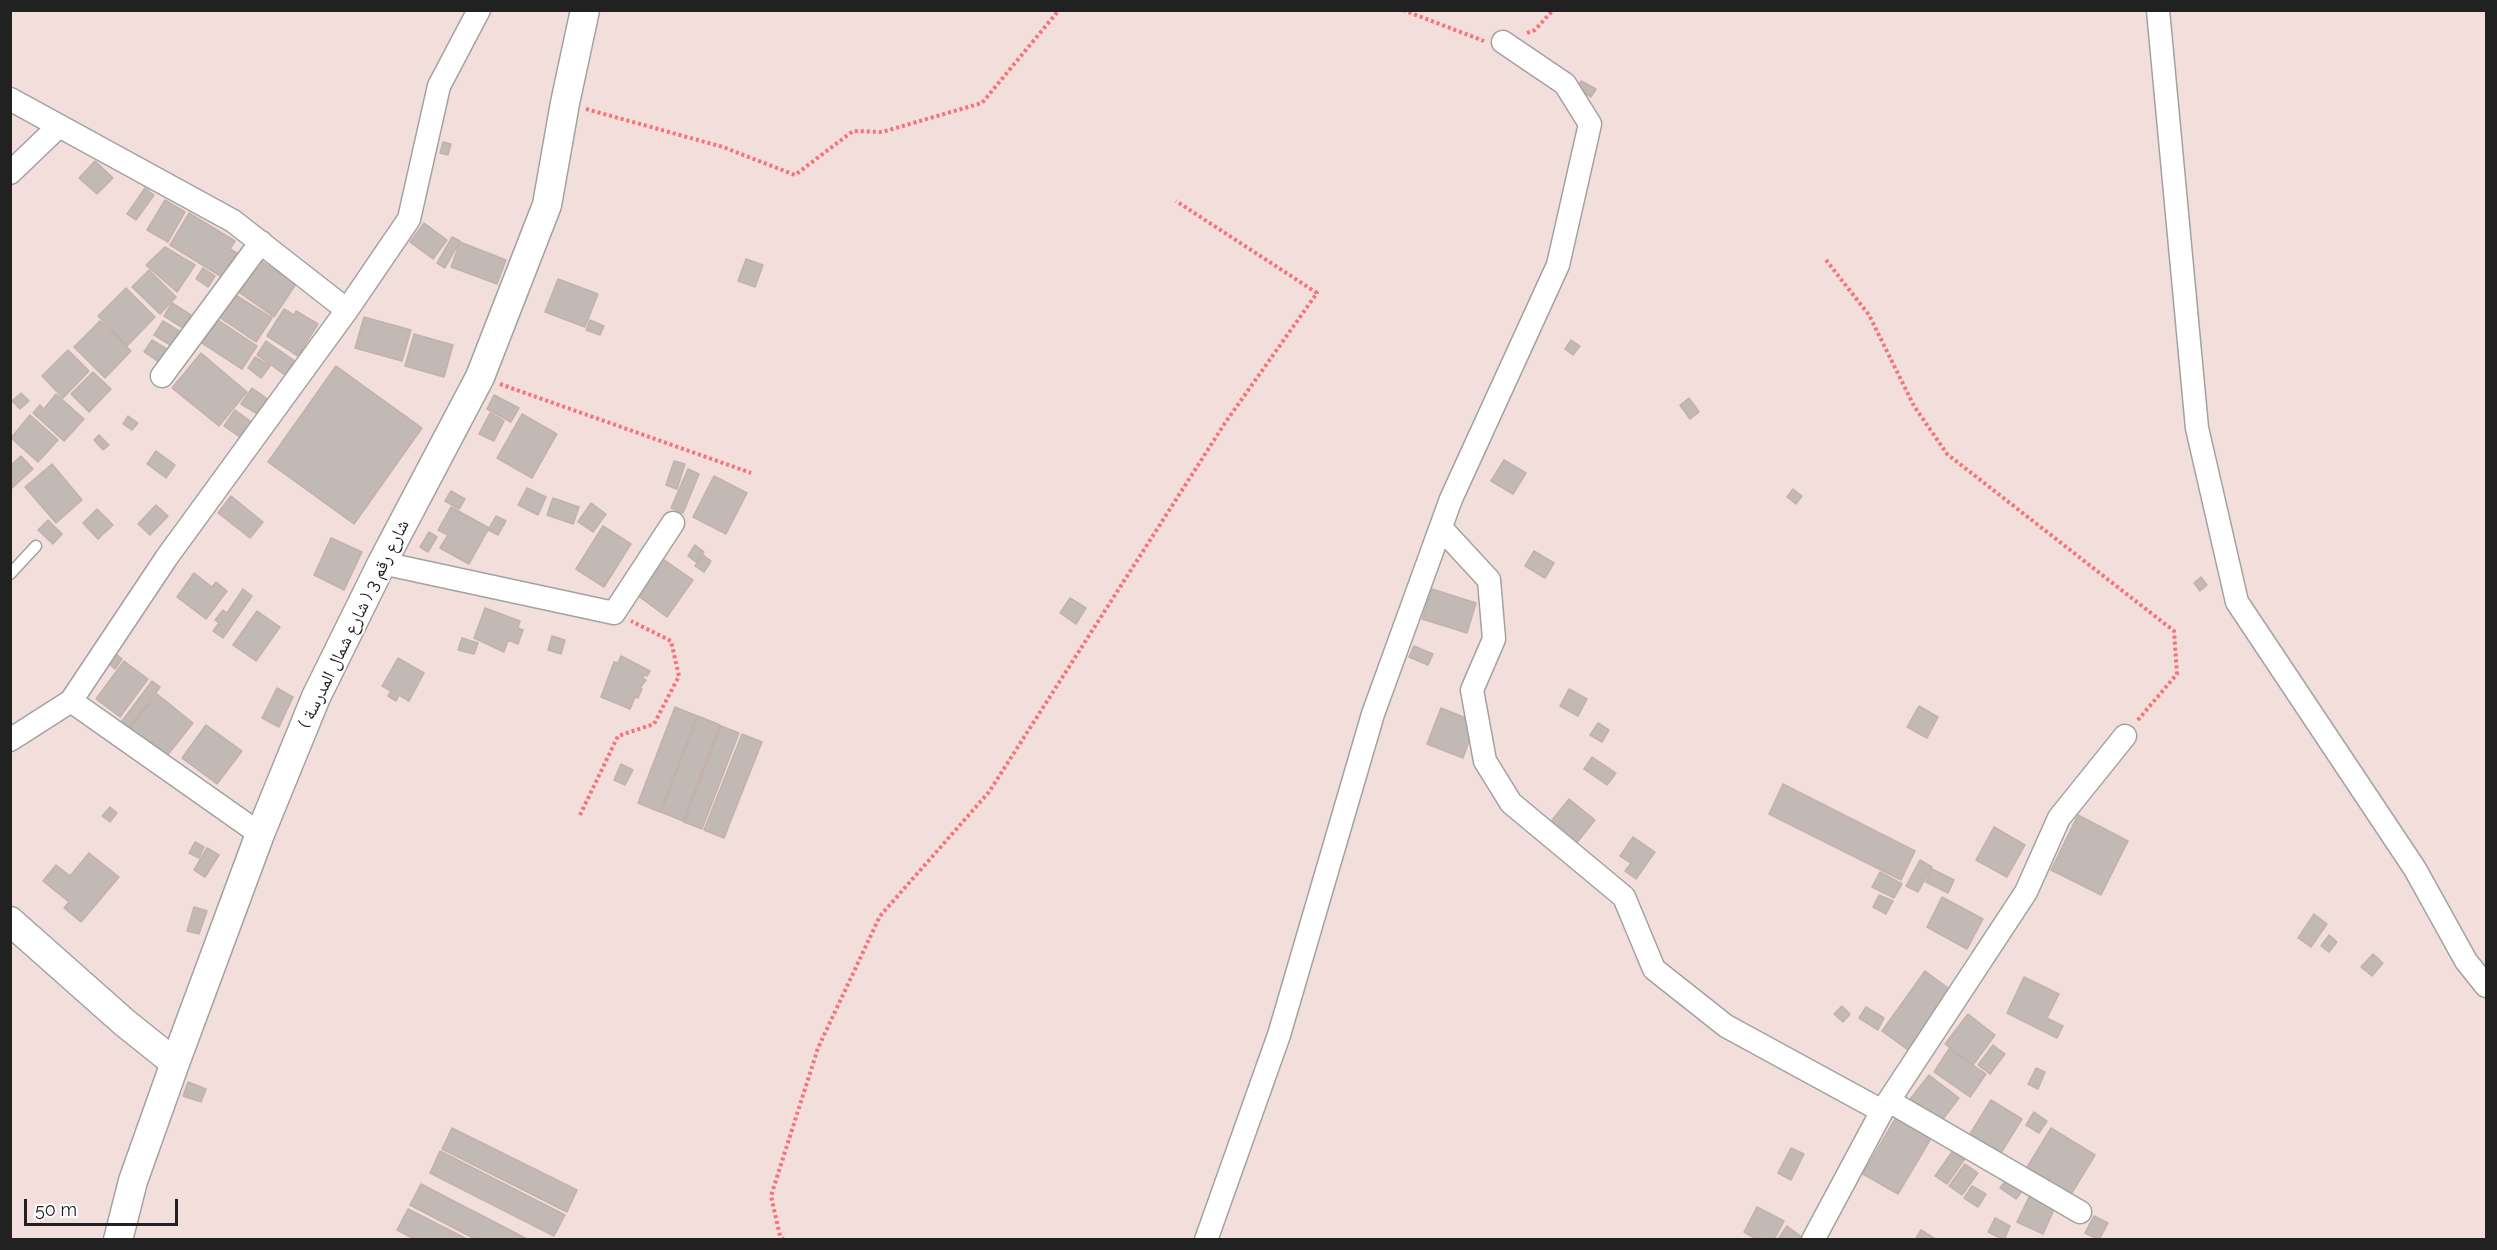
<!DOCTYPE html>
<html>
<head>
<meta charset="utf-8">
<style>
	body { margin:0 }
	#map { position:relative; width:2497px; height:1250px; overflow:hidden; background:#f1ede8; font-family:Raleway,sans-serif }
	canvas { display:block }
	.frame { position:absolute; inset:0; border:12px solid #212121; pointer-events:none }
	.scale { position:absolute; left:24px; top:1199px; width:154px; height:27px; box-sizing:border-box; border:3px solid #212121; border-top:0; padding-left:8px; font-size:18px; line-height:21px; white-space:nowrap; color:#212121; -webkit-text-stroke:4px #fff; paint-order:stroke }
</style>
</head>
<body>
<div id="map">
<canvas width="2497" height="1250"></canvas>
<div class="frame"></div>
<div class="scale">50 m</div>
</div>
<script>
const c = document.querySelector('canvas').getContext('2d');
c.lineJoin = 'round';
function paint(path, color) {
  c.fillStyle = color;
  c.fill(path, 'evenodd');
}
function strokePath(path, color, width, dash) {
  c.strokeStyle = color;
  c.lineWidth = width;
  c.lineCap = dash ? 'butt' : 'round';
  c.setLineDash(dash || []);
  c.stroke(path);
}
function label(font, color, halo, rows, align = 'center') {
  c.font = font + ' Raleway,"Noto Naskh Arabic",sans-serif';
  c.lineWidth = 4.5;
  c.setLineDash([]);
  c.textBaseline = 'middle';
  c.strokeStyle = halo;
  c.fillStyle = color;
  for (const [text, x, y, turn = 0] of rows) {
    c.save();
    c.translate(x, y);
    c.rotate((+turn || 0) * Math.PI / 180);
    c.textAlign = isNaN(turn) ? turn : align;
    if (halo) c.strokeText(text, 0, 0);
    c.fillText(text, 0, 0);
    c.restore();
  }
}
paint(new Path2D(`
	M11,11h2475v1228h-2475z`), '#f2dfdc');
const building = new Path2D(`
	M1581,81l15,8 -5,8 -14,-9z
	M443,142l8,2 -3,11 -8,-2z
	M95,161l18,17 -16,16 -18,-16z
	M145,188l9,7 -18,25 -9,-6z
	M165,200l20,12 -17,30 -21,-12z
	M189,213l46,28 -5,8 7,4 -15,24 -52,-32z
	M424,223l23,17 -14,19 -23,-17z
	M452,237l8,4 -15,27 -8,-5z
	M460,242l46,18 -9,24 -46,-17z
	M165,247l30,18 -18,27 -31,-27z
	M254,256l42,28 -22,33 -41,-29z
	M746,259l17,6 -8,22 -17,-6z
	M203,268l12,8 -7,11 -12,-8z
	M149,270l27,27 -16,17 -28,-27z
	M558,279l40,15 -13,33 -40,-15z
	M126,288l29,29 -28,29 -29,-30z
	M234,294l38,24 -16,24 -37,-25z
	M172,303l19,12 -8,13 -19,-12z
	M284,309l10,6 2,-4 22,13 -20,32 -31,-20z
	M364,317l47,13 -9,31 -47,-13z
	M218,320l39,26 -15,23 -40,-26z
	M590,320l14,6 -4,9 -14,-5z
	M100,321l31,30 -26,27 -31,-31z
	M163,321l21,13 -9,14 -21,-13z
	M414,334l39,11 -9,32 -39,-11z
	M152,340l18,11 -8,13 -18,-12z
	M1571,340l9,6 -7,9 -8,-6z
	M266,341l29,20 -10,14 -28,-20z
	M68,350l21,21 -26,27 -21,-22z
	M201,353l46,39 -28,34 -47,-38z
	M255,357l15,9 -9,12 -13,-10z
	M336,366l86,62 -68,96 -86,-62z
	M93,372l18,17 -22,23 -18,-18z
	M252,388l17,12 -10,15 -18,-11z
	M21,393l8,8 -9,8 -8,-8z
	M56,394l28,25 -20,22 -31,-28 7,-8 4,4z
	M494,395l25,13 -8,14 -24,-13z
	M1689,398l10,14 -9,7 -10,-14z
	M235,410l18,13 -12,15 -17,-12z
	M490,413l14,8 -10,20 -15,-7z
	M522,414l35,20 -25,44 -35,-20z
	M30,415l28,25 -20,22 -27,-24z
	M128,416l10,7 -6,7 -9,-6z
	M99,435l10,10 -6,5 -9,-10z
	M156,451l19,14 -9,13 -19,-14z
	M21,456l12,13 -22,20 -1,-23z
	M1504,460l22,13 -13,21 -22,-13z
	M674,461l11,3 -8,25 -11,-4z
	M52,464l30,36 -26,23 -31,-36z
	M688,469l11,5 -16,39 -12,-5z
	M714,476l33,17 -21,41 -33,-17z
	M527,488l19,9 -8,18 -20,-10z
	M1793,489l9,7 -6,8 -9,-7z
	M451,491l14,8 -6,10 -14,-8z
	M231,496l32,26 -13,16 -32,-25z
	M553,498l26,9 -6,17 -26,-9z
	M591,503l15,11 -13,18 -15,-10z
	M156,505l12,11 -18,19 -12,-11z
	M451,507l38,21 -20,36 -29,-16 8,-13 -10,-5z
	M97,509l16,16 -15,14 -15,-16z
	M496,516l10,5 -8,14 -10,-5z
	M48,520l14,14 -9,10 -15,-14z
	M603,526l28,18 -27,43 -28,-18z
	M429,532l8,5 -9,15 -8,-5z
	M331,538l31,14 -18,38 -30,-15z
	M695,545l9,7 -8,10 -8,-6z
	M1534,551l20,12 -9,15 -20,-12z
	M703,555l8,6 -7,11 -9,-6z
	M663,559l30,21 -26,37 -30,-22z
	M194,573l18,14 4,-5 11,9 -21,28 -29,-22z
	M2201,577l6,8 -7,6 -6,-8z
	M243,589l9,7 -29,42 -10,-7 6,-8 -4,-3 8,-10 4,3z
	M1432,589l44,14 -9,30 -45,-14z
	M1070,598l16,10 -10,16 -16,-11z
	M485,608l35,13 -2,7 5,2 -5,14 -10,-4 -4,12 -30,-14z
	M257,611l23,16 -24,34 -23,-16z
	M552,636l13,4 -4,14 -13,-4z
	M462,638l16,5 -4,11 -16,-4z
	M1414,646l19,8 -5,11 -19,-8z
	M116,654l6,5 -7,10 -6,-5z
	M621,656l29,15 -3,5 -3,-1 -1,3 3,2 -6,8 2,1 -4,9 -3,-1 -5,12 -29,-12 13,-35 4,1z
	M398,658l26,15 -15,28 -10,-6 -3,6 -8,-5 3,-5 -9,-5z
	M124,661l24,18 -28,38 -24,-18z
	M152,681l8,6 -33,44 -8,-6z
	M277,688l16,9 -14,30 -17,-9z
	M1569,689l18,10 -9,17 -18,-10z
	M157,694l36,29 -27,34 -36,-28z
	M1919,706l19,11 -11,21 -20,-11z
	M675,707l22,9 -37,96 -22,-9z
	M1441,708l35,14 -13,36 -36,-14z
	M698,716l22,9 -37,96 -22,-9z
	M1598,723l11,7 -7,12 -12,-7z
	M206,725l36,26 -25,33 -35,-26z
	M721,726l18,7 -37,96 -18,-7z
	M742,734l20,8 -38,96 -20,-8z
	M1592,757l24,16 -9,12 -23,-16z
	M621,764l12,6 -8,15 -11,-5z
	M1783,784l132,67 -14,29 -132,-66z
	M1569,799l26,21 -20,25 -26,-21z
	M110,807l7,6 -7,9 -8,-6z
	M2078,815l50,26 -27,54 -50,-25z
	M1994,827l31,18 -18,32 -31,-17z
	M1633,837l22,15 -19,27 -11,-8 6,-8 -11,-7z
	M195,842l9,5 -5,11 -10,-5z
	M207,848l12,7 -14,22 -11,-7z
	M89,853l30,24 -38,45 -17,-14 5,-6 -26,-21 13,-16 14,11z
	M1920,860l12,7 -14,25 -12,-6z
	M1932,869l22,11 -6,13 -22,-11z
	M1880,872l22,12 -8,14 -22,-11z
	M1879,895l14,6 -7,13 -13,-7z
	M1942,897l41,22 -16,30 -40,-22z
	M194,907l13,4 -8,23 -12,-3z
	M2314,914l13,10 -16,23 -13,-9z
	M2329,935l8,7 -8,10 -8,-6z
	M2373,954l10,9 -11,13 -11,-9z
	M1925,971l30,22 -43,60 -30,-22z
	M2024,977l35,17 -12,24 16,8 -6,12 -50,-25z
	M1842,1006l8,8 -7,8 -9,-8z
	M1866,1007l18,11 -6,12 -19,-12z
	M1968,1014l27,21 -22,30 -28,-21z
	M1993,1045l12,9 -15,20 -12,-9z
	M1949,1049l37,25 -16,23 -36,-25z
	M2036,1068l9,4 -7,17 -10,-5z
	M1929,1075l30,23 -19,25 -33,-20z
	M188,1082l18,7 -5,13 -18,-6z
	M1991,1100l31,19 -21,34 -31,-19z
	M2034,1112l13,9 -8,12 -13,-8z
	M1898,1114l35,21 -35,59 -35,-20z
	M452,1128l125,62 -10,22 -125,-63z
	M2051,1128l44,27 -25,41 -44,-27z
	M1957,1145l12,8 -22,31 -12,-8z
	M1791,1148l13,6 -13,26 -13,-7z
	M440,1151l125,64 -11,21 -124,-63z
	M1965,1164l13,9 -16,22 -13,-9z
	M2007,1179l16,11 -7,9 -16,-11z
	M421,1184l108,56h-52l-67,-35z
	M1972,1186l14,8 -8,13 -14,-9z
	M2032,1191l25,12 -14,31 -26,-12z
	M1757,1207l27,14 -10,19h-16l-14,-8z
	M408,1209l61,31h-53l-19,-10z
	M2094,1216l14,7 -9,17 -14,-7z
	M1995,1218l15,8 -6,14 -16,-8z
	M1787,1226l19,14 -28,-1z
	M1921,1230l16,10h-22z`);
paint(building, '#c2b8b4');
strokePath(building, '#c3b1aa', 1.5);
const service = new Path2D(`
	M10,574l26,-28`);
const minor = new Path2D(`
	M2158,10l39,418 40,174 178,267 51,92 20,25
	M10,99l223,122 114,89
	M10,173l49,-47
	M162,376l99,-134
	M1441,528l48,52 5,59 -22,51 13,71 26,42 113,94 30,72 72,57 156,85
	M382,563l232,50 59,-90
	M71,701l189,133
	M10,740l61,-39 96,-144 180,-247 62,-91 30,-133 40,-76
	M1889,1101l191,111
	M1206,1240l73,-205 94,-321 78,-215 107,-234 32,-141 -25,-40 -62,-42
	M1813,1240l69,-129 144,-219 33,-74 66,-82`);
const tertiary = new Path2D(`
	M10,921l115,102 50,40
	M118,1240l15,-59 42,-118 85,-229 56,-137 66,-134 98,-186 67,-172 18,-102 20,-93`);
strokePath(service, '#a2a2a2', 13);
strokePath(minor, '#a2a2a2', 25);
strokePath(tertiary, '#a2a2a2', 31);
strokePath(new Path2D(`
	M1403,10l81,31
	M1527,33l8,-3 18,-20
	M586,109l137,38 72,28 58,-44 29,1 100,-29 77,-93
	M1826,260l43,55 45,91 33,48 227,177 3,43 -40,47
	M500,384l251,89
	M580,815l38,-79 36,-12 25,-48 -8,-35 -40,-20
	M784,1240l-4,-4 -9,-40 47,-148 62,-132 109,-124 236,-369 92,-130 -141,-92`), '#f87176', 4, [3, 3]);
strokePath(service, '#fff', 10);
strokePath(minor, '#fff', 22);
strokePath(tertiary, '#fff', 28);
label('18px', '#212121', '#fff', [
	["شارع رقم 3 ( شارع شمال المدرسة )",354,624,-64]
]);
</script>
</body>
</html>
